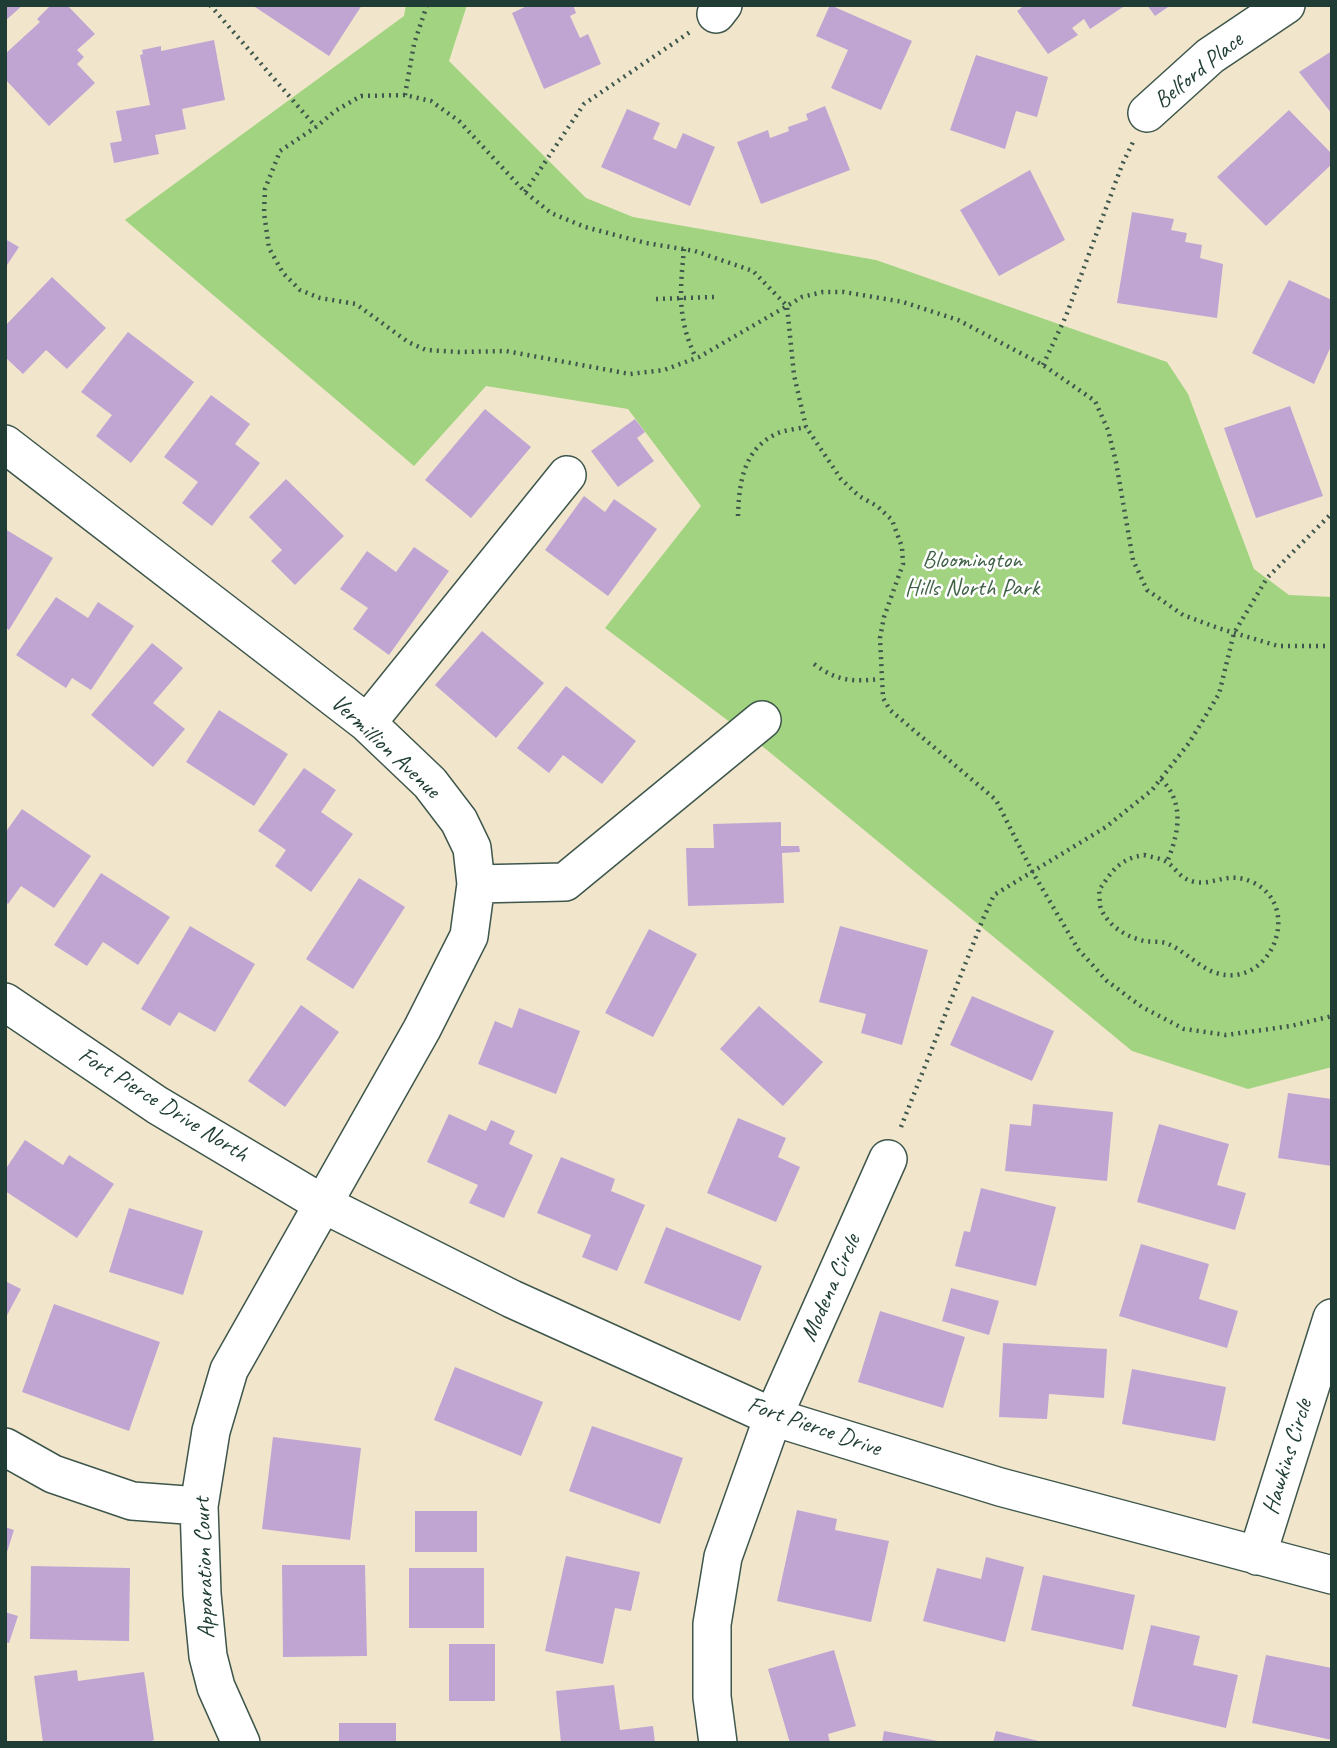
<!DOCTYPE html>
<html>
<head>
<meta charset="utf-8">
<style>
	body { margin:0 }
	#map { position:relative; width:1337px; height:1748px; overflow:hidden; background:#f1e6cc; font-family:Caveat,sans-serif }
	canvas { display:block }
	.frame { position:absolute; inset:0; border:7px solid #1f3d34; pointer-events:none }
</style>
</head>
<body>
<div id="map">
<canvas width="1337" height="1748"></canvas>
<div class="frame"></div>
</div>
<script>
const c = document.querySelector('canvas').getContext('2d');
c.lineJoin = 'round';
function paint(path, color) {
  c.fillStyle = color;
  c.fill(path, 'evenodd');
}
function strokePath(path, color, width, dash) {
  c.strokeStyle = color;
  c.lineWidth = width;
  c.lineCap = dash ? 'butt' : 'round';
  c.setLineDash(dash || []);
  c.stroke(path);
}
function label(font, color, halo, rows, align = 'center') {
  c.font = font + ' Caveat,sans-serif';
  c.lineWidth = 5;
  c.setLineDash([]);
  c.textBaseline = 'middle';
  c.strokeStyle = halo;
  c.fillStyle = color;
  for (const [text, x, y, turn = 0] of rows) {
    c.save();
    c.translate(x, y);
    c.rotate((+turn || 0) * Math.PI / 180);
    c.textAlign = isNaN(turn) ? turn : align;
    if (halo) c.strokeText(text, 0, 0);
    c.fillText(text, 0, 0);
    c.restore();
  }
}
paint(new Path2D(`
	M406,5h61l-18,56 137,137 47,19 243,43 291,102 21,32 66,175 35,26 43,2v470l-84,22 -116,-38 -365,-301 -162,-122 96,-122 -73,-97 -142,-23 -72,80 -289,-246 279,-204z`), '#a2d381');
paint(new Path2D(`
	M5,5h18l-18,16z
	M51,5h16l28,29 -18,16 7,7 -7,7 18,19 -46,43 -44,-47v-25l35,-32 -3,-3z
	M252,5h110l-33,51z
	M529,5h44l3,8 -6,3 10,22 8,-4 13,30 -57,25 -32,-76z
	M830,5l82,36 -31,69 -50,-22 17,-38 -32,-14z
	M1025,5h96l2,2 -33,22 -6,-10 -12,9 6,7 -30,19 -31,-43z
	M1147,5h24l-16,11z
	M214,40l11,60 -43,9 4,20 -31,6 4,19 -45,9 -4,-20 12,-2 -6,-30 34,-6 -10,-50 3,-1 -1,-4 19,-4v5z
	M1332,51v63l-33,-42z
	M976,55l72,22 -11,40 -21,-6 -11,38 -55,-19z
	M825,106l25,64 -89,34 -24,-62 31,-12 2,8 19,-7 -1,-4 20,-7 -2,-6z
	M627,109l33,14 -7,16 23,10 7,-16 32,14 -25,59 -89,-39z
	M1289,110l43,44v10l-66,62 -49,-49z
	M1030,170l35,70 -66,36 -39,-66z
	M1132,212l42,7 -3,11 16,3 -2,9 17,3 -2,13 23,6 -6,54 -100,-15z
	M5,239l14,8 -14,21z
	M52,277l54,51 -39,41 -21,-19 -23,24 -18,-17v-31z
	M1289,280l43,20v44l-18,40 -62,-31z
	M128,332l66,50 -63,81 -35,-27 16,-21 -31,-23z
	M211,395l39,29 -15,20 25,19 -48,63 -30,-23 16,-21 -34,-25z
	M1290,406l33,90 -67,22 -32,-90z
	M485,409l46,38 -60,71 -46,-38z
	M635,419l10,13 -8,6 17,23 -36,26 -27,-36z
	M286,479l58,57 -49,49 -24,-24 11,-11 -33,-33z
	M584,496l21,16 9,-13 43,30 -49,67 -63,-46z
	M5,529l48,29 -44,72 -4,-3z
	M414,547l35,24 -60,84 -36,-26 15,-21 -28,-19 27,-38 29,21z
	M56,597l32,21 10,-16 36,24 -43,64 -19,-12 -6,10 -50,-33z
	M482,631l62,52 -48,55 -61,-53z
	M152,643l31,25 -30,35 32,26 -32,38 -62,-52z
	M566,686l70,55 -34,43 -39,-29 -14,18 -32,-25z
	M219,710l69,44 -34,52 -68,-44z
	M304,768l32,22 -15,22 32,22 -42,58 -36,-26 11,-16 -28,-19z
	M22,809l69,47 -37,52 -33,-22 -13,18 -3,-3v-68z
	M781,822v24h18l1,6 -18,1 2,50 -96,3 -2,-58h28l-1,-24z
	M101,873l69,44 -32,48 -35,-23 -16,24 -33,-21z
	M359,878l46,29 -52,82 -47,-30z
	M190,926l65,38 -40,68 -36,-20 -9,14 -29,-17z
	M840,926l88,24 -26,95 -41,-12 5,-19 -47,-12z
	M649,929l48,25 -44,83 -48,-24z
	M972,996l82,35 -22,50 -82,-36z
	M301,1005l38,27 -54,75 -37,-26z
	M759,1006l64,56 -40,44 -63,-57z
	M519,1008l61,23 -24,63 -78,-30 17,-43 17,7z
	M1288,1093l44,6v67l-54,-8z
	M1033,1104l80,8 -6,69 -102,-10 5,-47 21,2z
	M449,1114l37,17 5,-11 24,11 -6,13 24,11 -29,63 -35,-15 9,-18 -51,-23z
	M738,1118l48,20 -8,19 22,10 -24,55 -69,-29z
	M1159,1124l70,20 -12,41 29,8 -11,37 -98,-28z
	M25,1140l38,25 6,-10 45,29 -37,54 -72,-47v-21z
	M561,1157l54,22 -4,12 34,14 -28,66 -35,-14 9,-22 -54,-22z
	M981,1188l75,19 -20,79 -81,-20 9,-35 6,1z
	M129,1208l74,23 -20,64 -74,-23z
	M666,1227l96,39 -22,55 -96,-38z
	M1141,1244l68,20 -10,35 39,12 -11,37 -108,-32z
	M5,1281l16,8 -16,30z
	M951,1288l48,13 -10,34 -47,-14z
	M54,1304l106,38 -31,89 -107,-39z
	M880,1311l85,26 -22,71 -85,-26z
	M1003,1343l104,6 -3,49 -55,-4 -2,25 -48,-2z
	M455,1367l88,35 -22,54 -87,-36z
	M1132,1369l94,18 -11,54 -93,-17z
	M592,1426l91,32 -23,66 -91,-33z
	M273,1437l88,11 -11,92 -88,-11z
	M797,1510l40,9 -2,11 54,11 -18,81 -94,-21z
	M415,1511h62v41h-62z
	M5,1527l9,3 -8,25h-1z
	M566,1556l74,16 -9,39 -16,-3 -12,56 -58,-13z
	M986,1557l38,10 -19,75 -82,-21 14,-53 44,11z
	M282,1565h83l2,91 -84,1z
	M31,1566l99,2 -1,73 -99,-2z
	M409,1568h75v60h-75z
	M1043,1575l92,20 -12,55 -92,-20z
	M5,1612l13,4 -9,27 -4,-1z
	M1151,1625l49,11 -7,29 45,10 -12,53 -94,-22z
	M449,1644h46v57h-46z
	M834,1650l22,76 -28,8 2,9h-40l-22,-74z
	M1266,1655l66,13v72l-80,-17z
	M77,1670l1,11 66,-9 10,68 -8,3h-103l-9,-67z
	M614,1685l6,45 33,-4 2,17h-94l-5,-52z
	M339,1723h57v20h-57z
	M884,1731l54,10v2h-56z
	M996,1731l47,11 -1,1h-49z`), '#c0a5d3');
const minor = new Path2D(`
	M716,14l7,-9
	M1147,113l63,-57 76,-51
	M5,444l362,279 63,60 29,38 13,27 4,36 -7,52 -47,93 -193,341 -18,61 -12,75 3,88 6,62 8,31 25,56
	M367,723l200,-248
	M476,884l89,-2 197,-162
	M5,1002l152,103 166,99 189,95 261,118 227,70 332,88
	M5,1447l48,27 79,27 67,5
	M1257,1556l75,-238
	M718,1743l-6,-46v-73l11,-67 50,-140 115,-258`);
strokePath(minor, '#3e564b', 40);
strokePath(new Path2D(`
	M210,5l106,122
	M405,95l9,-51 13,-39
	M525,192l59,-88 106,-72
	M684,249c-4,42 -7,70 12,109
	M656,299l59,-2
	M1043,365l23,-49 56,-151 11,-23
	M738,516c1,-32 5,-65 36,-81 9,-5 22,-6 32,-8
	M1332,646h-54l-60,-18 -35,-13 -36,-25 -14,-30 -17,-98 -8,-32 -13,-29 -52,-36 -85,-45 -55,-18 -59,-10h-21l-21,5 -15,9 -88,51 -35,13 -34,4 -124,-23 -47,1 -33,-2 -18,-8 -52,-38 -36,-6 -20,-8 -17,-17 -14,-25 -5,-35 1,-24 15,-38 36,-24 19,-16 26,-15 44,-1 26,6 28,20 66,71 26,21 34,14 61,16 49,8 58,20 34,35 7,69 12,52 35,52 18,17 18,10 15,14 10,27 1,17 -19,53 -4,21 3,60 7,12 106,90 37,73 45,76 29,32 35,26 42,22 42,6 65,-9 41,-10
	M814,664c23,17 38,18 66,15
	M1161,779c24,24 18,54 6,83
	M1144,855c7,2 15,3 21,6 11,6 14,18 30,21 21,3 33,-11 57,0 52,23 20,108 -36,91 -18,-6 -32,-23 -50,-30 -7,-2 -15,-1 -22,-2 -17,-4 -34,-14 -42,-30 -3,-5 -2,-14 -3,-21 14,-20 20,-31 45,-35z
	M901,1127l82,-208 11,-24 112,-68 46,-37 37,-47 30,-49 15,-61 33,-55 65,-65`), '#3e564b', 4.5, [2, 5]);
strokePath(minor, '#fff', 37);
label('24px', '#1f3d34', '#fff', [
	["Belford Place",1199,71,-39],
	["Vermillion Avenue",385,747,43],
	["Fort Pierce Drive North",163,1105,32],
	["Modena Circle",831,1288,-66],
	["Fort Pierce Drive",814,1427,19],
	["Hawkins Circle",1288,1457,-73],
	["Apparation Court",205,1568,-92]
]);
label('24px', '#406247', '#fff', [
	["Bloomington",972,561],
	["Hills North Park",972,589]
]);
</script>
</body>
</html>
